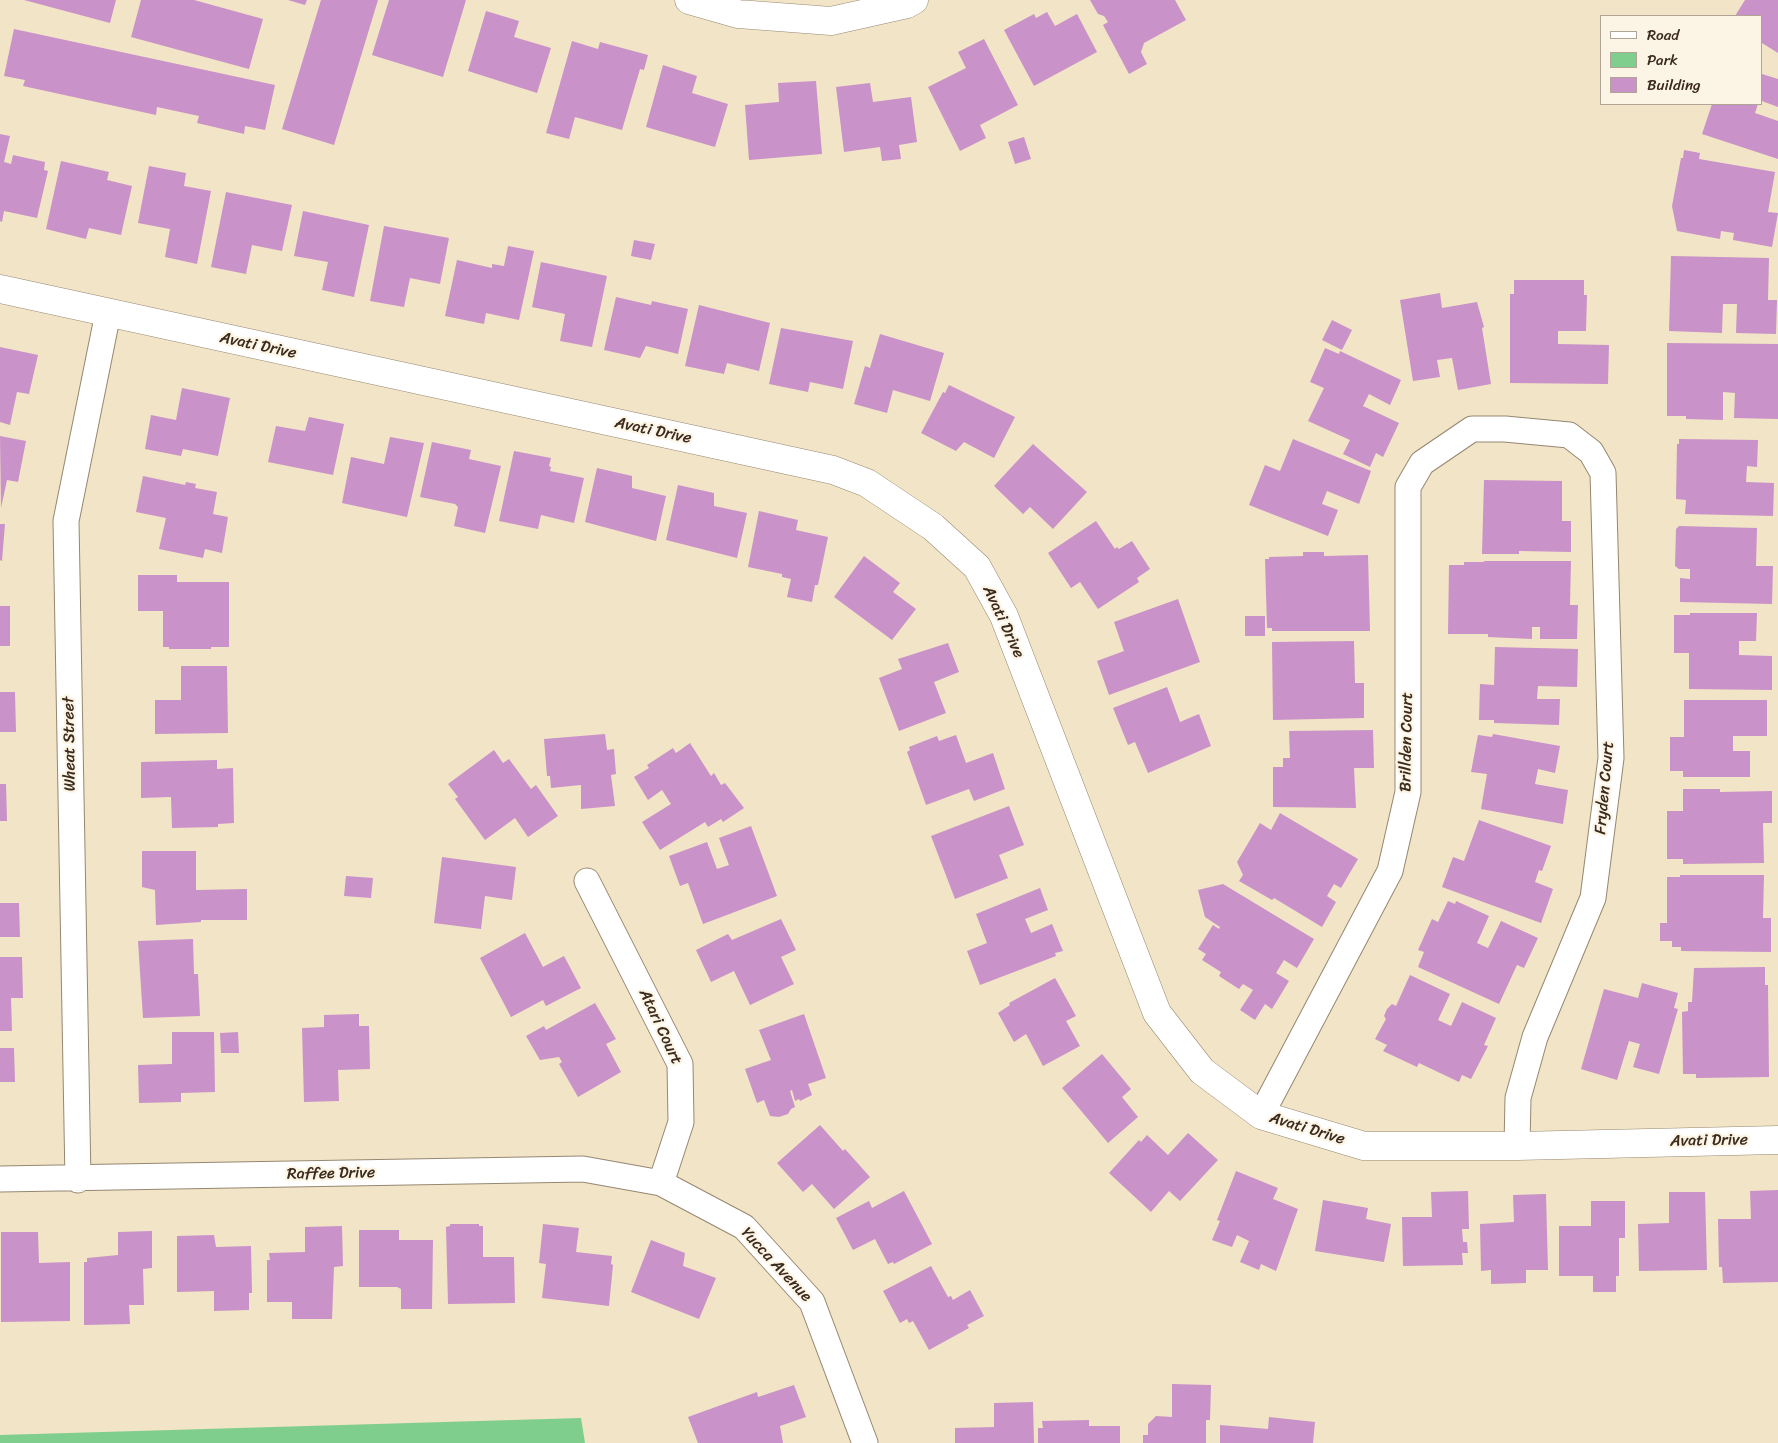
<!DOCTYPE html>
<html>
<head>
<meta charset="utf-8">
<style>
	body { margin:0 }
	#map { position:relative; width:1778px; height:1443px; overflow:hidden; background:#f2e4c6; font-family:Sriracha,sans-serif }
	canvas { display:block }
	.legend { position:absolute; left:1600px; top:15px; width:162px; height:90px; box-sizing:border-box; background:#fcf5e5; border:1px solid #afa495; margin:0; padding:6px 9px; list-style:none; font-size:15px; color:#3b2a1e }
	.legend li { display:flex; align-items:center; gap:10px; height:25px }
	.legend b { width:25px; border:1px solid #afa495 }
</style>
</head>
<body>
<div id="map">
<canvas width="1778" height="1443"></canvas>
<ul class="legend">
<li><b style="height:6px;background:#fff"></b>Road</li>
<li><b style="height:14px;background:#80ce8d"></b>Park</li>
<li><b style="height:14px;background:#c992c9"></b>Building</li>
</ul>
</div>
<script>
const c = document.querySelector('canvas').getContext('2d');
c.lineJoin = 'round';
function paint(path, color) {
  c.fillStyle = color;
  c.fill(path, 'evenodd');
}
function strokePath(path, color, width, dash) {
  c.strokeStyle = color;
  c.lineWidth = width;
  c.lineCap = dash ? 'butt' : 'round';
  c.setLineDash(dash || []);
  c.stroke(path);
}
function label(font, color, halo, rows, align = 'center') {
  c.font = font + ' Sriracha,sans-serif';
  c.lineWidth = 4.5;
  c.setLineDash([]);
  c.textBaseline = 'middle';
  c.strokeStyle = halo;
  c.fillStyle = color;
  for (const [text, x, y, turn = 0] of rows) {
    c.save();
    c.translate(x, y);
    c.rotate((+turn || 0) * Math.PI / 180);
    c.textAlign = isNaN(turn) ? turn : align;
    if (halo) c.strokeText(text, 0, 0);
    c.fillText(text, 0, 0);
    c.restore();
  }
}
paint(new Path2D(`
	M581,1418l4,25h-585v-8z`), '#80ce8d');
paint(new Path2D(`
	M24,0h92l-6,23z
	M141,0h53l69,19 -14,50 -118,-32z
	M288,0h19l-2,5z
	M321,0h57l-44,145 -52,-16z
	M389,0h77l-23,77 -71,-22z
	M1090,0h85l11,20 -42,23 -3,9 6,12 -18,10 -26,-49 5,-3 -4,-6 -6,-2z
	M1745,0h33v53l-16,-10v-27h-27z
	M486,11l33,10 -5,16 37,11 -14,45 -69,-22z
	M1047,12l8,14 22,-12 20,38 -63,34 -30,-56 30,-16 2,4z
	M14,29l261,56 -10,45 -20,-4 -1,8 -47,-11 2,-7 -42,-9 -1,8 -133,-29 2,-6 -21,-4z
	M984,39l34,66 -38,20 6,13 -26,13 -32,-64 38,-19 -8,-16z
	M572,41l26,8 2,-7 48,13 -4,15 -4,-1 -18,61 -47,-13 -6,22 -23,-6z
	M663,65l34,11 -5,17 36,11 -13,43 -69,-20z
	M1762,74l16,5v28l-16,-6z
	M816,81l6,73 -73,6 -4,-55 34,-3 -1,-19z
	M870,83l3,19 38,-5 6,45 -18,3 2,14 -19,2 -2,-14 -36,5 -8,-65z
	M1712,104h46l-3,9 23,8v38l-76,-25z
	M0,134l10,2 -6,26 7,2 2,-9 32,7 -1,8 4,1 -11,47 -33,-7 -2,11 -2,-1z
	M1024,137l7,22 -16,5 -7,-22z
	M1684,150l16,3 -1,6 76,13 -7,40 10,1 -6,34 -39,-7 1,-7 -13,-2 -1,8 -43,-8 -5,-25 9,-48h2z
	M61,161l48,11 -2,8 25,6 -11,49 -32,-7 -3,11 -40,-10z
	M149,166l37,7 -2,13 27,5 -14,73 -32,-7 5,-28 -32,-6z
	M226,192l66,13 -10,46 -30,-6 -6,29 -35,-7z
	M303,211l66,14 -15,72 -32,-7 6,-28 -34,-6z
	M384,226l65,12 -9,46 -30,-6 -6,29 -34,-6z
	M634,240l21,4 -4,16 -20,-4z
	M508,246l26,5 -15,69 -33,-7 -2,11 -39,-8 12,-56 35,8v-4l12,2z
	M1671,256l98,2 -1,42h9l-1,34 -40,-1 1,-29h-14l-1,29 -53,-2z
	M541,262l66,14 -15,71 -32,-6 5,-27 -33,-7z
	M1514,280h70v15h3l-1,36h-28v13l51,1 -1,39 -98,-1v-89h4z
	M1440,293l2,15 35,-6 7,25 -2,1 9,56 -33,6 -6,-32 -15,2 3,17 -27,4 -13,-81z
	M616,297l35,8 1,-4 36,8 -10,45 -32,-8 -6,12 -36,-8z
	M699,305l71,18 -11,48 -32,-8 -3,11 -39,-8z
	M1332,320l20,10 -10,20 -20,-10z
	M781,328l72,13 -10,48 -33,-7 -2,10 -39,-8z
	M880,334l64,19 -14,48 -37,-11 -6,23 -33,-9 11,-38 5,2z
	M1667,343l111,1v75l-44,-1 1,-25 -12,-1v28l-37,-1v-3h-19z
	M0,347l38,8 -9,39 -12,-2 -7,33 -10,-3z
	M1325,348l14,6 1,-3 61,29 -11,25 -21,-11 -6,12 36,17 -16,34 -7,-4 -6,14 -27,-13 7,-14 -42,-19 16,-33 -14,-6z
	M949,385l66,32 -21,41 -30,-16 -8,9 -35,-18 22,-41 2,1z
	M182,388l48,10 -12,58 -35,-7 -2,7 -36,-7 6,-34 25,5z
	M309,417l35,7 -11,51 -65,-13 8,-36 29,5z
	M0,436l26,5 -8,41 -11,-2 -6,28z
	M390,437l34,6 -17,74 -65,-14 9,-46 33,7z
	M1293,439l78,32 -12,33 -32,-13 -5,13 16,6 -10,26 -79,-31 16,-40 15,6z
	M1679,439l79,1 -1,27 -10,-1 -1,16 28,1 -1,33 -88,-2 1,-14 -10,-1 1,-55h2z
	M432,442l39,8 -2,9 32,7 -16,67 -31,-7 4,-19 -3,-3 -35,-7z
	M1033,444l54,48 -34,37 -23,-22 -7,7 -29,-28z
	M514,451l37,7 -2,8 2,1 -1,4 34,7 -10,45 -33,-8 -3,14 -39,-8z
	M597,468l35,8v12l34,8 -10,45 -71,-19z
	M143,476l42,9 1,-3 10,2 -1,4 22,4 -4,22 15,3 -6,36 -17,-4 -2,9 -44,-9 7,-31 -30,-6z
	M1484,480l78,1v40h9v31l-52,-1v3h-37z
	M678,485l36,8v13l33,7 -10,45 -71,-18z
	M759,511l39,9 -2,10 32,7 -10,48h-3l-3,17 -25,-5 4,-18 -9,-2v-3l-34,-7z
	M1096,521l19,28 2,-2 2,2 13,-8 18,28 -13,9 2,4 -41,27 -18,-27 -9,6 -23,-35z
	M0,524h5l-3,37 -2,-1z
	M1679,526l78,2 -1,38h17l-1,38 -92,-2v-24l10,1v-10h-11l-4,-3 1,-37z
	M1303,552h21v4l44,-1 2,76h-98v-3h-5l-2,-69h4v-2l34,-1z
	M864,556l36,27 -7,9 23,17 -24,31 -58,-43z
	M1484,561h87l-1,44h8l-1,34h-37v-12h-8v12l-44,-2v-3h-40l1,-69h15v-3h20z
	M138,575h39v7h52v65h-18v2h-42v-2h-6v-36h-25z
	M1178,599l22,63 -91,33 -12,-34 27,-10 -10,-29z
	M0,606h10v40h-10z
	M1690,613h67l-1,28h-17v14l33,1v34l-83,-1v-36h-15v-38h16z
	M1245,616h20v20h-20z
	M1354,641l1,42h9v35l-91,2 -1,-78z
	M948,643l11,29 -25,10 12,31 -47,18 -20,-53 23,-9 -4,-10z
	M1495,647l83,2 -1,38 -39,-1 -1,13h23l-1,26 -65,-2v-3h-15l1,-36 14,1z
	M181,666h46l1,67 -73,1v-34h26z
	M1167,687l13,35 19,-8 12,32 -63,27 -13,-31 -7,3 -15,-37z
	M0,692h15l1,40h-16z
	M1684,700h83v36h-34v15h17v26h-67v-6h-13v-34h14z
	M1373,730l1,38h-20l2,40 -83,-1v-40h10v-9h7l-1,-27z
	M605,734l2,16 7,-1 2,25 -5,1 4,31 -34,3v-24l-30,3 -1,-12h-3l-3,-37z
	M1493,734l67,12 -5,27 -17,-4 -3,15 33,6 -5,34 -82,-15 6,-35 -16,-2 7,-37 14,2z
	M956,735l10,28 27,-10 12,36 -31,12 -5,-12 -43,16 -19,-53 3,-2 -1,-3 28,-11 2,5z
	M690,743l21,33 3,-3 7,12 4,-2 19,25 -21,14 -2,-3 -13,8 -3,-5 -45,28 -18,-28 29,-18 -9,-14 -14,10 -14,-23 15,-9 -2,-3 26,-17 3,5z
	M494,750l9,13 6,-4 22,30 5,-4 22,31 -30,21 -13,-19 -30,22 -30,-41 3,-2 -10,-13z
	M217,760v9l16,-1 1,55 -16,1v3l-46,1 -1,-31 -30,1v-36z
	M0,784h6l1,37h-7z
	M1683,789h37v3l52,-1v32h-9l1,40 -81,1v-5h-16v-48h16z
	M1009,806l15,39 -25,10 9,23 -53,21 -24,-63z
	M1280,813l78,46 -17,29 -7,-4 -7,12 9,6 -14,25 -48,-29 -2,2 -33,-19 4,-6 -6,-13 23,-39 11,7z
	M1479,820l72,26 -9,25 -3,-1 -4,12 18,7 -12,34 -99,-36 11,-30 11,4z
	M751,826l26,70 -74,28 -15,-41 -8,3 -11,-30 38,-14 10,27 12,-4 -10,-27z
	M142,851h54v39l51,-1v31h-46v2l-45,3 -1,-35 -13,-3z
	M442,857l74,10 -4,33 -27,-4 -4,33 -47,-6z
	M1680,875h84l-1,43h8v34l-90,-1v-4h-9v-6h-12v-18h7v-46h13z
	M346,876l27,2 -2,20 -27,-2z
	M1223,884l91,55 -17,29 -13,-8 -8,13 13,8 -17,28 -7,-5 -10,16 -15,-10 13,-20 -10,-6 -4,5 -20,-13 2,-4 -19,-12 4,-6 -8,-5 15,-24 6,4 1,-2 -15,-10 -7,-27z
	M1040,888l8,22 -23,9 6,14 21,-9 11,27 -8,2 1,3 -76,29 -13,-34 20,-8 -11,-29z
	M1448,901l7,3 1,-3 33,15 -12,27 11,5 13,-27 37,17 -14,30 -7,-3 -18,39 -81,-37 6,-15 -6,-2 14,-31 6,3z
	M0,903h19l1,34h-20z
	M781,919l15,31 -15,7 13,27 -44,21 -16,-34 -23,11 -15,-32 32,-16 4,6z
	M525,933l18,34 21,-11 17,32 -35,18 -3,-6 -32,17 -31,-59z
	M193,939l1,35h4l2,42 -57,2 -5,-77z
	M0,957h22l1,41h-12l1,33h-12z
	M1765,967v18h3l1,92 -73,1v-4h-13l-1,-62 6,-1v-9h4l2,-34z
	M1410,975l40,19 -12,26 13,6 11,-24 34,16 -12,27 4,1 -17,33 -9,-4 -3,7 -40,-19 -2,4 -34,-16 4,-6 -12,-6 11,-20 -2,-3 3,-7 5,-5 4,2z
	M1055,978l21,38 -10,5 14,25 -37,20 -17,-32 -12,8 -16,-29 12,-8 -1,-2z
	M1642,983l36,10 -4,15 4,1 -19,65 -26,-7 7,-23 -11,-3 -12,39 -36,-11 23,-80 34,9z
	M595,1003l21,36 -10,5 15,28 -43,25 -19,-33 3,-2 -3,-5 -19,3 -14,-24 18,-10 2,4z
	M359,1014v12h10l1,43 -32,1 1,31 -35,1 -2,-74 22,-1v-12z
	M804,1014l22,64 -18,6 4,11 -12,6 -1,-2 -4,2 -3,-11 -2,1 5,16 -4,2 -3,5 -9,3 -9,-1 -6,-16 -7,3 -12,-34 26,-9 -12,-30z
	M172,1032h42l1,60 -34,1v9l-42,1 -1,-38 34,-1z
	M238,1032l1,21h-18l-1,-20z
	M0,1048h14l1,34h-15z
	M1102,1054l29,35 -9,8 16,20 -30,26 -46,-55z
	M820,1125l23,26 2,-2 25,28 -36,32 -22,-25 -9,8 -26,-29z
	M1188,1133l30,27 -38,41 -11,-10 -18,21 -42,-39 30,-33 2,2 6,-7 21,20z
	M1236,1171l42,17 -5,11 25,10 -22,62 -15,-7 -2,6 -19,-8 9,-21 -12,-6 -5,12 -20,-7 8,-19 -3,-1z
	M1778,1190v92l-55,1 -1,-16h-3l-1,-48h33l-1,-28z
	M904,1191l28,53 -38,20 -1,-2 -5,2 -13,-25 -22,11 -17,-32 33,-17 3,7z
	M1468,1191l1,38h-7l1,13h4l1,11h-6l1,12 -60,1 -1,-49h30l-1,-25z
	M1669,1192h36l2,78 -68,1 -1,-47 31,-1z
	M1546,1194l2,76h-22v13l-35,1v-14l-10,1 -1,-47 34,-2 -1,-27z
	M1323,1200l45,8 -2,11 25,5 -7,38 -69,-11z
	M1591,1201h34v37h-6v38h-3v16h-23v-16h-34v-50h32z
	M450,1224h29v2h4v31h31l1,46 -67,1 -2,-77 4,-1z
	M543,1224l36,4 -3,24 36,4 -1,8 2,1 -4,41 -67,-8 4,-34 -7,-1z
	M342,1226l1,40 -9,1 -2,52h-40v-17h-25v-42h3l-1,-7 36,-1v-25z
	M359,1230h40v10h34l-1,69h-31v-20l-4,-2h-38z
	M152,1231v37l-9,1 1,36h-15l1,19 -46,1v-63h3v-4l31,-3v-23z
	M1,1232h37l1,31 31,-1v59l-69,1z
	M214,1235l2,12 35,-1 1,47h-3v17l-35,1v-20l-37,1v-56z
	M651,1240l34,13 -2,13 33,12 -17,41 -68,-27z
	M931,1266l17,31 3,-1 2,4 17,-10 14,26 -17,9 2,3 -40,22 -16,-29 -4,2 -2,-4 -7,4 -17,-32z
	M1172,1384l39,1 -1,35h-4v23h-63v-8h5v-11l8,-8 16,1z
	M794,1385l12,32 -26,9 3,17h-85l-10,-26 69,-25 1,5z
	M1033,1402l1,41h-79v-15l39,-1v-24z
	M1269,1417l46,5 -2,21h-93v-18l48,4z
	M1089,1420v6h31v17h-82v-15h5l-1,-7z`), '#c992c9');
const street = new Path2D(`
	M587,881l93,183 1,58 -20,61
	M1261,1115l129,-244 18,-79v-305l14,-24 50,-34h33l64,6 22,17 12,21 8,285 -18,140 -58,139 -17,61 -1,48
	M0,1179l583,-10 78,14 83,44 68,75 53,141
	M78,1180l-12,-659 42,-208`);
const secondary = new Path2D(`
	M689,0l49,14 93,7 76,-17 7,-4
	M0,289l833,181 34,13 66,44 44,40 27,49 153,397 45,58 59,44 103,31h153l261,-6`);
strokePath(street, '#968772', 27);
strokePath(secondary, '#968772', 29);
strokePath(street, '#fff', 25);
strokePath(secondary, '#fff', 28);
label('16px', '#3b2a1e', '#fcf5e5', [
	["Avati Drive",258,346,12],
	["Avati Drive",653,431,12],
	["Avati Drive",1003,622,65],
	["Brillden Court",1407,742,-89],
	["Wheat Street",70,744,-91],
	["Fryden Court",1605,788,-85],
	["Atari Court",660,1027,65],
	["Avati Drive",1307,1129,17],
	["Avati Drive",1709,1141,-1],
	["Raffee Drive",331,1174,-1],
	["Yucca Avenue",776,1265,47]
]);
</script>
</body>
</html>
